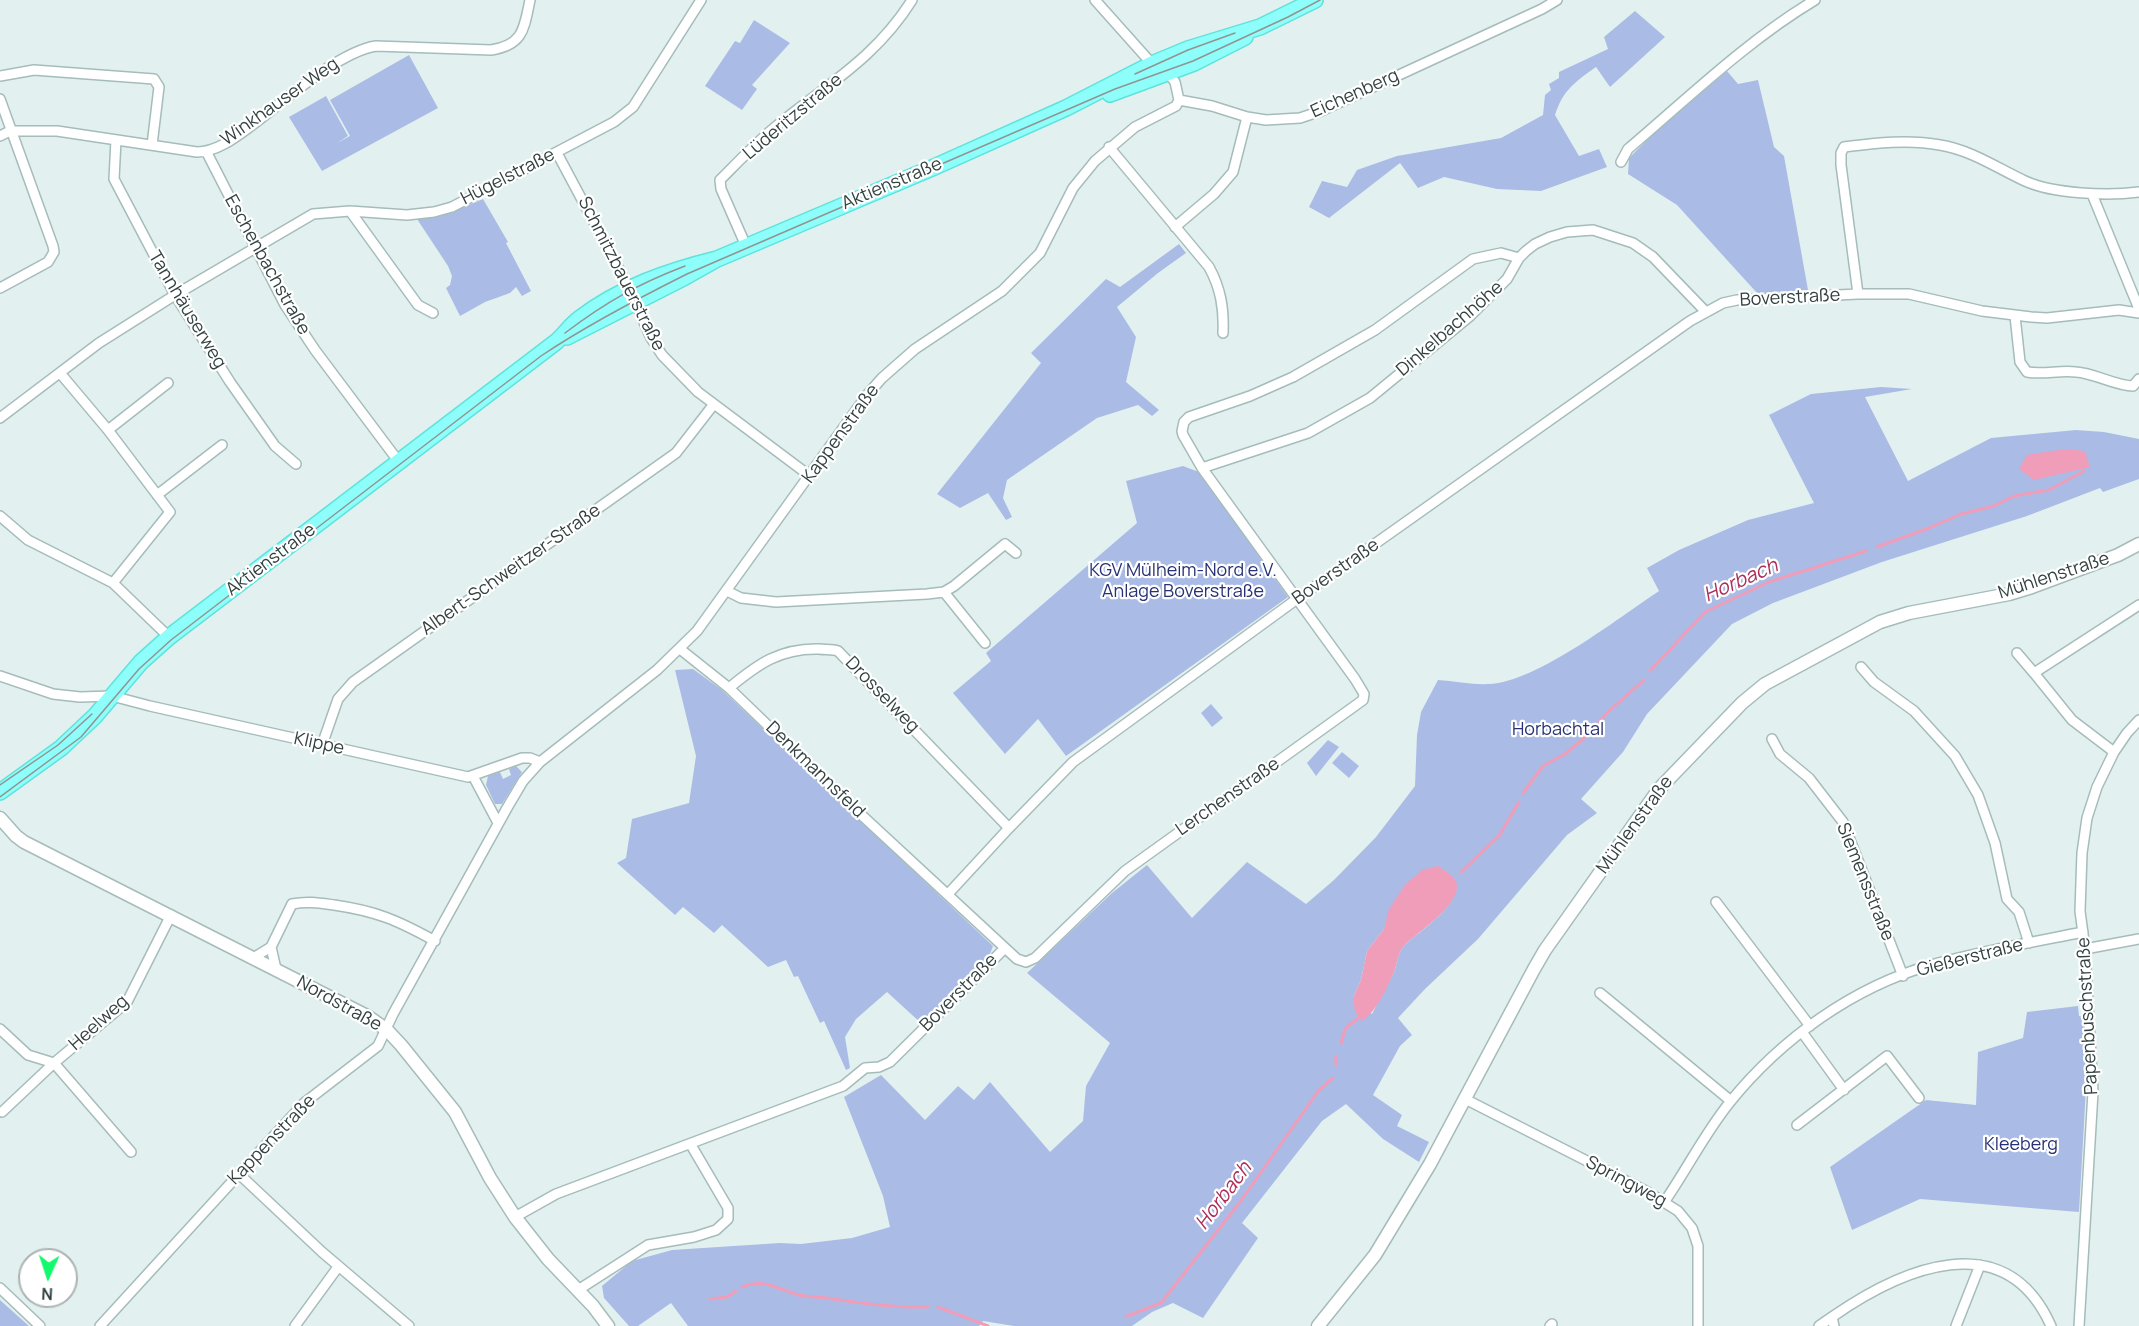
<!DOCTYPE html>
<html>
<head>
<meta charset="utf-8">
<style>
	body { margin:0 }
	#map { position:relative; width:2139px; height:1326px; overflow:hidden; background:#e2f1f0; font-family:Manrope,sans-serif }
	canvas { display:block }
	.north { position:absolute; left:18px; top:1248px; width:60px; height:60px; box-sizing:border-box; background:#fff; border:2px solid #adb3b3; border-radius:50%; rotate:183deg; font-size:16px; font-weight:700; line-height:24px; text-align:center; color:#334240 }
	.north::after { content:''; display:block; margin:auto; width:21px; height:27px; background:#11fa6e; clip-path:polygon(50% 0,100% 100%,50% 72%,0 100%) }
</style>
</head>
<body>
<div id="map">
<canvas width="2139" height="1326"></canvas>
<div class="north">N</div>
</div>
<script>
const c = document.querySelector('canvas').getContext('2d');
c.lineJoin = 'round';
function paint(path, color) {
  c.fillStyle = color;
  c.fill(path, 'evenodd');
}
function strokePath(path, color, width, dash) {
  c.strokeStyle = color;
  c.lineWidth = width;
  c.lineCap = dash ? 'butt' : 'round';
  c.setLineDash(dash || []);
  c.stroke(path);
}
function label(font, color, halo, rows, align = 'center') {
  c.font = font + ' Manrope,sans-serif';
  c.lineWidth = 4.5;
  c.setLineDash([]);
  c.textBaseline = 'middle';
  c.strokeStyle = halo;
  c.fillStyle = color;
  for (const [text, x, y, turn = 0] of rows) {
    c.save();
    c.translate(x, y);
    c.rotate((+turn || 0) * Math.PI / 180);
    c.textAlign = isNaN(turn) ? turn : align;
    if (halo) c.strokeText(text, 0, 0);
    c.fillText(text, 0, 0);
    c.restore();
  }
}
paint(new Path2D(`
	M1635,11l30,26 -55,50 -14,-20c-21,15 -33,23 -41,48l24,41 20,-7 8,18 -66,24 -44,-2 -53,-12 -26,11 -18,-25 -71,55 -20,-11 13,-26 25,6 10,-17 40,-14 104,-18 42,-23 2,-20 6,-5 -2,-6 10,-6v-6l49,-23 -4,-12z
	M754,20l36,23 -38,42 5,4 -15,21 -37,-24 30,-45 5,2z
	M409,55l29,53 -116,63 -33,-54 37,-21 22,40 -11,7 13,-7 -20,-36z
	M1727,71l11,13 20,-4 16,67 10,9 24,134 -51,3 -80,-88 -49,-31 1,-16 30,-30z
	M483,199l25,43 -2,1 25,48 -9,5 -6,-9 -6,6 -25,9 -25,14 -14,-28 4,-3 2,-9 -4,-10 -31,-47 29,-5z
	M1179,244l7,9 -28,20 -41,34 19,30 -10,45 33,28 -7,6 -14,-11 -41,13 -90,62 -4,18 9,19 -6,3 -18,-27 -28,15 -23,-14 104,-131 -10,-10 75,-74 14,8z
	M1881,387l31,2 -47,8 43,84 83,-43 85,-8 28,2 35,7v40l-36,13 -3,-4 -73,28 -145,46 -109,41 -41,21 -85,90 -24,38 -42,47 16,14 -30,22 -89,104 -53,50 -27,29 14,17 -12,11 -27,49 29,20 -5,11 32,16 -10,20 -36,-23 -37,-35 -24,17 -80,102 16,15 -55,80 -30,-15 -21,9 -20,14h-118l-31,-5 -4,5h-291l-17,-23 -33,23h-9l-25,-28 -2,-12 30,-25 40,-11 108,-7 21,1 51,-6 38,-11 -7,-31 -39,-99 37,-22 44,45 33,-34 16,14 16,-18 60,70 33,-31 3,-35 24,-43 -83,-70 85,-80 35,-28 45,53 55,-56 59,42 28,-24 42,-43 39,-51 2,-51 4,-23 17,-32c17,1 35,5 51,4 48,-2 129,-66 170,-93l-12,-23 32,-18 69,-30 66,-17 -45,-88 42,-21zM1454,878c10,27 -34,52 -50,68 -6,6 -7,18 -10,26 -7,14 -15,28 -22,42l-19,-16 8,-18 6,-29 17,-22z
	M1183,466l16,6 89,125 -222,159 -28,-37 -33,35 -52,-61 38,-32 -5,-8 151,-130 -11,-42z
	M693,669l29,21 271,256 -3,8 -68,70 -35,-32 -31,27 -11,18 5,31 -4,2 -22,-49 -4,2 -22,-47 -4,1 -8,-17 -18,7 -46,-42 -8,8 -31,-26 -8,8 -58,-52 9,-5 6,-39 57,-16 7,-47 -21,-86z
	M1211,704l12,14 -11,9 -11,-14z
	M1328,740l11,7 -23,29 -9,-13z
	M1342,752l17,14 -10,12 -17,-15z
	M516,766l6,6 -20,32h-7l-9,-19 2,-9 12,-4 3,7 8,-4 -2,-6z
	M2078,1006l1,10h4l3,72 -7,124 -159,-13 -68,31 -22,-63 96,-67 50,5 2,-53 45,-14 4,-26z
	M0,1300l29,26h-29z`), '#aabce6');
paint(new Path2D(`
	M2065,449l20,2 5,16 -56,13 -15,-11 8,-14z
	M1438,866c6,4 18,10 19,19 1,23 -40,47 -53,61 -6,6 -7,18 -10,26 -8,17 -16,38 -32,49l-7,-9 -2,-14 8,-18 6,-29 17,-22 5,-20 16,-24 17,-15z`), '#ef9db9');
strokePath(new Path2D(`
	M1877,547l52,-19 32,-14 33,-8 20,-10 35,-6 35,-19
	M1650,671l55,-59 64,-30 97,-31
	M1523,793l20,-27 22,-12 24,-20 19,-22 36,-32
	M1461,872l38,-36 20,-34
	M1341,1043l4,-14 14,-12
	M1336,1065v-9
	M742,1287c24,-9 35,2 57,8 9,2 19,2 28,3 33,5 67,10 101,9
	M710,1299l17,-2 9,-6
	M938,1307l50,19
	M1127,1316l34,-13 79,-101 79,-112 14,-12`), '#ef9db9', 3);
const minor = new Path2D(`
	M1095,0l58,65
	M1166,71l9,11 4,18
	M0,76l34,-6 120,9 5,8 -7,58
	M0,99l53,147 1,6 -6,10 -48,26
	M1179,100l33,6 35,11 19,3 34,-2 21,-7 221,-102 15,-9
	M0,136l10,-5h47l140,21c20,0 39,-15 54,-26 32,-24 87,-74 125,-80l115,4c33,-5 33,-22 39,-50
	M116,140l-2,39 61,116 55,87 45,64 21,18
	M1109,147l100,120c12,22 15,42 14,66
	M206,151l79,154 30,45 84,112
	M557,153l72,135 22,50 11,17 36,37 112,84
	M1621,162l7,-13c60,-51 120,-109 187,-149
	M2092,194l47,115
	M350,211l68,94 15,8
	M1175,227l39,-33 19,-22 14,-55
	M746,246l-25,-57 -1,-9c18,-18 35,-36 54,-52 52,-43 101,-69 138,-128
	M1858,294l-17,-129v-12l3,-6c32,-4 64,-8 96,-2 31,5 57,23 85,36 29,13 82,15 114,11
	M2015,316l5,46 7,10c16,3 32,-2 49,0 18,1 40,14 57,14l6,-7
	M60,373l48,57 62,82 -57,71
	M0,418l99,-75 76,-48 138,-81 37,-3 57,4 27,-3 18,-5 162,-85 19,-15 68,-107
	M108,430l60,-47
	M1202,468l106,-35 62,-35 100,-82 37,-37 12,-21 7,-7 9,-7 15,-7 17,-5 26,-2 40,13 20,14 52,54
	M157,495l65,-50
	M0,516l28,24 85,43 56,54
	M727,591l14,7 35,4 151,-8 17,-2 10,-6 51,-42 11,9
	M944,592l41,51
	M680,649l49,39 112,108 176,163 9,3 9,-4 90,-87 238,-171 1,-6 -9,-15 -153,-211 -19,-33 -1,-4 2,-9 5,-5 61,-21 43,-19 82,-47 98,-71 28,-6 18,5
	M2017,653l17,20
	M1861,667l13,15 40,29 41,45 23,39 17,48 12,56 12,13 10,31
	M0,676l53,18 27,3 32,-1 38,10 318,71 54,-19h8l10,4
	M729,688c29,-24 51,-40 90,-39 7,1 13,0 19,2l171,177
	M1772,739l8,15 29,24 34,44 60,154
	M322,745l16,-46 15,-17 323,-229 38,-49
	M2114,752l-42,-32 -38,-47 105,-68
	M473,776l25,47
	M948,894l61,-66 64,-66 224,-163 393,-278 33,-18 14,-3 121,-6h51l73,17 49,6 16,1 72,-8 20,3
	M1716,902l94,124
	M271,947l5,22
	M2085,949l54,-10
	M253,958l18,-11 21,-43c15,-3 27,-1 42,1 42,6 63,15 101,36
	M1600,993l131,108
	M0,1029l28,26 26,8 77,89
	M1802,1032l42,58
	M1465,1099l181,92 32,20 14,17 6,18v80
	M2,1112l52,-49 73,-61 44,-87
	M1797,1125l90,-69 32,42
	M239,1174l83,78 87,74
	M1665,1201c22,-32 40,-68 65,-99 51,-63 123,-115 201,-137 50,-14 102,-23 152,-33
	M515,1217l41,-23 287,-108 22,-18 14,-1 11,-5 115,-114
	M0,1288l40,38
	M578,1290l70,-45 46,-8 22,-7 12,-11v-11l-37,-63
	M100,1326l204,-223 74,-57 15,-32 114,-206 16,-27 17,-19 117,-92 40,-39 170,-236 15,-17 33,-29 87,-58 38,-38 33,-65 22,-27 40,-34 41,-21 3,-6
	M295,1326l43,-59
	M1550,1326l2,-2
	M1819,1326l13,-9
	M1834,1326l-2,-9c69,-48 173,-94 219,9
	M1956,1326l24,-61
	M2079,1326l14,-234 -8,-143 -5,-38 2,-58 5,-35 10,-31 17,-35 13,-19 12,-13`);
const tertiary = new Path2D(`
	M0,818l16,18 8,6 343,174 20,14 14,15 54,67 35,66 25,39 33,42 45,47 15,20
	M1318,1326l57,-71 55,-91 104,-195 11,-19 114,-161 83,-86 23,-19 115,-62 29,-9 100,-19 23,-7 86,-32 21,-11`);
const primary = new Path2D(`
	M1110,94l84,-31 51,-26
	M567,337l118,-60 32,-18 215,-91 134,-60 86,-44 36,-15 72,-22 55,-27
	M0,792l61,-44 34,-32 46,-54 28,-25 387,-295c8,-7 15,-17 23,-23 40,-31 89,-48 138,-60`);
strokePath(minor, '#a5bcba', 12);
strokePath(tertiary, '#a5bcba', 15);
strokePath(primary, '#5ee3dc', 18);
strokePath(minor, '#fff', 9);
strokePath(tertiary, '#fff', 12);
strokePath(primary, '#8efefa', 15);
strokePath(new Path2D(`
	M1135,74l53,-24 47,-17
	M565,333c41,-31 73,-49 120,-67
	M0,785l58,-40 34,-31
	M0,797l81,-60 58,-68 32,-29 370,-284c46,-31 96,-57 146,-82l428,-185 78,-28 95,-44 32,-17`), '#939393', 1.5);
label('18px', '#334240', '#fff', [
	["Eichenberg",1355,94,-24],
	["Winkhauser Weg",280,102,-35],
	["Lüderitzstraße",793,117,-40],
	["Hügelstraße",508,177,-27],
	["Aktienstraße",892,184,-23],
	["Eschenbachstraße",267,265,61],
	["Schmitzbauerstraße",621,274,63],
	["Boverstraße",1790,298,-3],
	["Tannhäuserweg",187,310,59],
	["Dinkelbachhöhe",1450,329,-41],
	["Kappenstraße",841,434,-54],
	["Aktienstraße",271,560,-37],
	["Albert-Schweitzer-Straße",511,570,-35],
	["Boverstraße",1336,572,-35],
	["Mühlenstraße",2054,576,-18],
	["Drosselweg",882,695,46],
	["Klippe",319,744,12],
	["Denkmannsfeld",815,770,44],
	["Lerchenstraße",1228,797,-35],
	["Mühlenstraße",1635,825,-54],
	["Siemensstraße",1865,882,68],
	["Gießerstraße",1970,958,-14],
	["Boverstraße",959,993,-45],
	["Nordstraße",339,1004,29],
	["Papenbuschstraße",2088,1016,-93],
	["Heelweg",99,1023,-42],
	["Kappenstraße",272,1140,-46],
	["Springweg",1626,1182,28]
]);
label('18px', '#273173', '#fff', [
	["KGV Mülheim-Nord e.V.",1183,571],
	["Anlage Boverstraße",1183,592],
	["Horbachtal",1558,730],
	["Kleeberg",2021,1145]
]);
label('italic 20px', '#ad2d57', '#fff', [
	["Horbach",1741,581,-24],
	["Horbach",1224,1196,-53]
]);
</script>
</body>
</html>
